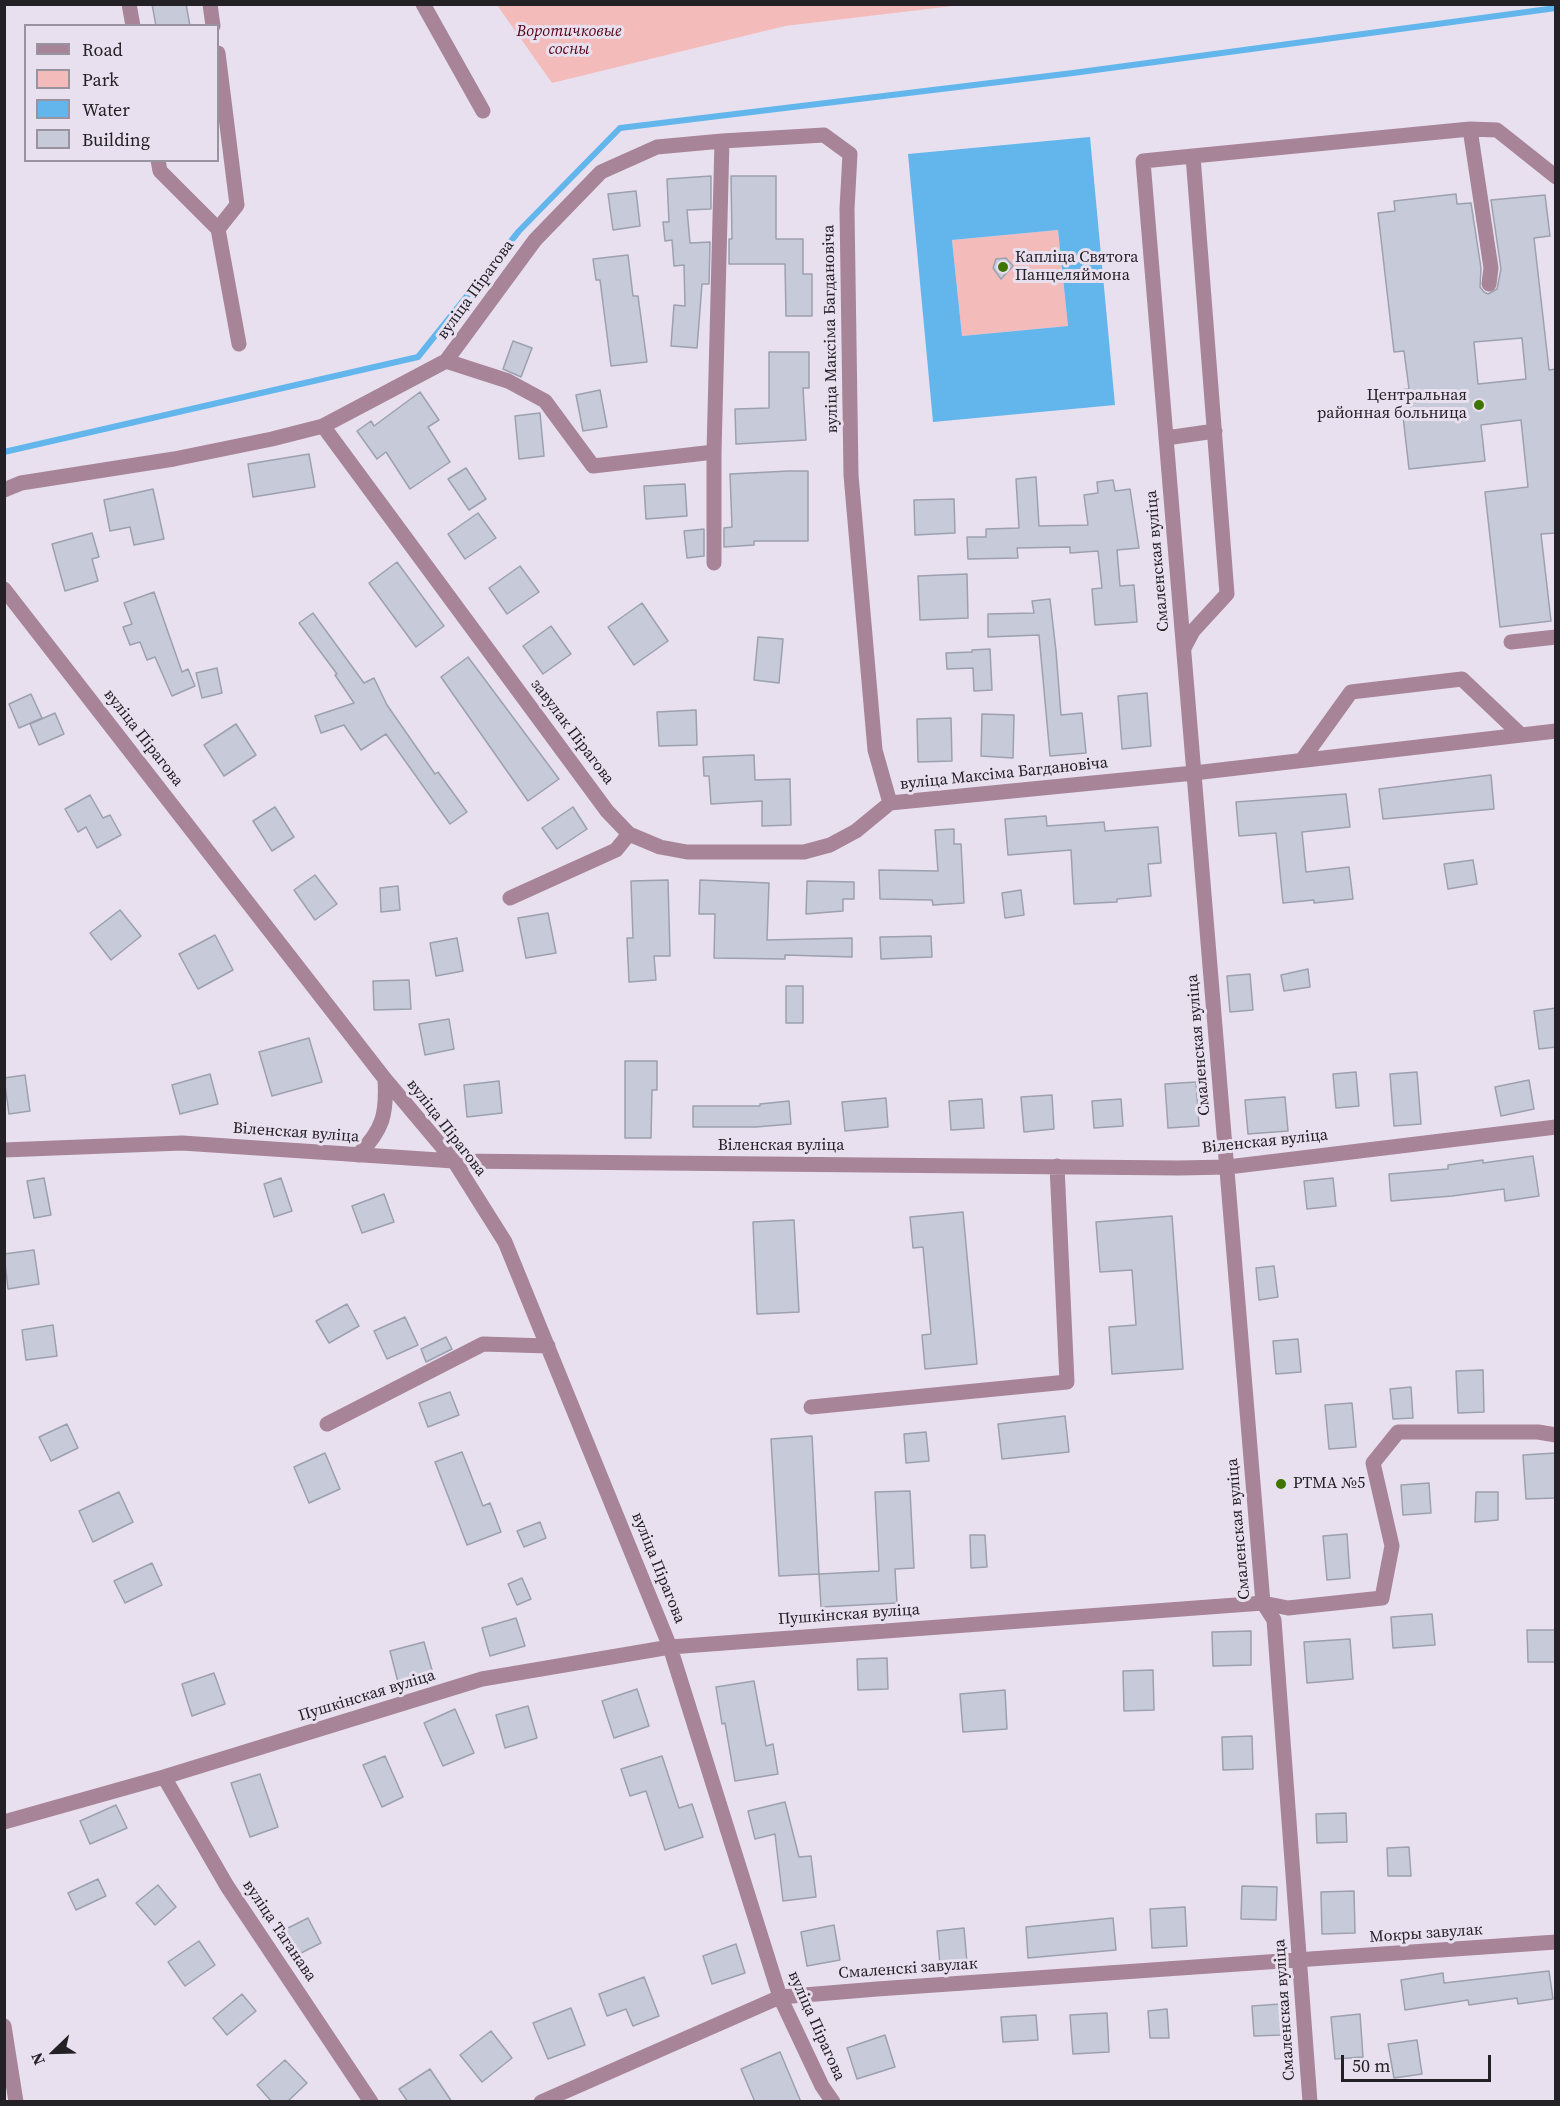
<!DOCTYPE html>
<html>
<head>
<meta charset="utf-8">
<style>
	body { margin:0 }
	#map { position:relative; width:1560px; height:2106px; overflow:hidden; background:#e8e0ef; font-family:"Source Serif 4",serif }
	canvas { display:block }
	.frame { position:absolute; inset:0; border:6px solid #232026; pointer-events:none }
	.legend { position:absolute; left:24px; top:24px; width:195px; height:138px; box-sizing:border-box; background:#e8e0ef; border:2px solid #99939f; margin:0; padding:8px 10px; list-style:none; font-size:18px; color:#232026 }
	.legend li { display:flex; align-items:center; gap:12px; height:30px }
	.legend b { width:30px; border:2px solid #99939f }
	.north { position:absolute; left:24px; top:2022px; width:60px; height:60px; -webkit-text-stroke:4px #e8e0ef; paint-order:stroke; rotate:247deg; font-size:16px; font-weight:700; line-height:24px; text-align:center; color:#232026 }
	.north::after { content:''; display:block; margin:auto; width:21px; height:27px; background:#232026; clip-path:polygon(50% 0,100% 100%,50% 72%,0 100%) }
	.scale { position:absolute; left:1341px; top:2055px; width:150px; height:27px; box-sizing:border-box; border:3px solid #232026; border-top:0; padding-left:8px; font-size:18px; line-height:21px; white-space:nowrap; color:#232026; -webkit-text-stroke:4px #e8e0ef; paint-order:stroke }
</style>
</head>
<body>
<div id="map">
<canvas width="1560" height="2106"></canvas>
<div class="frame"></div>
<ul class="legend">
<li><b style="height:8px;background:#a78498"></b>Road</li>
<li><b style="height:16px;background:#f4bbbb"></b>Park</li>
<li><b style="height:16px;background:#63b6ec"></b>Water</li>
<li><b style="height:16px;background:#c6cad9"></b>Building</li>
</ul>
<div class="north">N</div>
<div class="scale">50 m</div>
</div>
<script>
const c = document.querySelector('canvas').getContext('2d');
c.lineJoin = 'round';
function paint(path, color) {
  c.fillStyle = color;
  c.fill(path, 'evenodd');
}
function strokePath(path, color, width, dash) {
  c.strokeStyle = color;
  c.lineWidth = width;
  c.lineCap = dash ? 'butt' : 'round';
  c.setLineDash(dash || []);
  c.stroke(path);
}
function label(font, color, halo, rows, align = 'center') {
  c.font = font + ' "Source Serif 4",serif';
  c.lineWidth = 6;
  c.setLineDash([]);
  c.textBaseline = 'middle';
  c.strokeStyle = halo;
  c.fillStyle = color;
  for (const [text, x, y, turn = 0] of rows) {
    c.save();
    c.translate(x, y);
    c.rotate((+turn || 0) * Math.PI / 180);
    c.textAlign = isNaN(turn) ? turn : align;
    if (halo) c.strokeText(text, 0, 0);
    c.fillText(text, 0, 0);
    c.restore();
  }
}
paint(new Path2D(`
	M497,5h464l-176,21 -233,57z
	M1058,230l10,96 -106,10 -10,-96z`), '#f4bbbb');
paint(new Path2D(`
	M1090,137l25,268 -182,17 -25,-268zM1058,230l10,96 -106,10 -10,-96z`), '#63b6ec');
strokePath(new Path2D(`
	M4,452l414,-95 101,-126 101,-103 453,-55 483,-65`), '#63b6ec', 6);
const building = new Path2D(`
	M152,4h34l4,22h-34z
	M711,176v33l-24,1 3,33 20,-1 -1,42h-7l-5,64 -26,-2 3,-41 11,1 -1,-41 -10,1 -2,-26 -7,1 -2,-19h6l-2,-43z
	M731,176h45v63h27v35h9v42h-26l-1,-52h-56v-25h3z
	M636,191l4,35 -27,4 -5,-36z
	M1456,194l1,10 14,-1 10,65 -1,19 4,5 4,2 9,-5 4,-20 -10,-69 54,-5 5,41 -16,2 15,132 7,-1v164l-15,1 10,87 -51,6 -15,-135 43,-5 -7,-67 -40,5 4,36 -76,8 -9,-79 9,-1 -5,-38 -10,1 -16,-139 17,-2 -1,-10zM1522,338l4,41 -48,5 -4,-42z
	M628,255l5,41h5l9,66 -36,4 -11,-86h-4l-3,-21z
	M1006,258l7,8 -12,13 -8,-11 3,-9z
	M513,341l19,7 -11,29 -18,-8z
	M769,352h40v36h-6l3,52 -70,4 -1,-35 34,-1z
	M600,390l7,37 -24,4 -7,-36z
	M420,392l19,28 -11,7 22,35 -40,27 -24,-37 -9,7 -20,-28 14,-10 3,5z
	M540,413l4,43 -25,3 -4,-43z
	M309,454l6,33 -62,10 -5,-33z
	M466,468l20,31 -17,11 -21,-31z
	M789,471h19v70h-54v4l-30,2v-19l8,-1 -2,-53z
	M1036,477l3,49 49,-1 -4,-30 14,-2 -1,-11 16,-2 2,11 15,-2 9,59 -22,2 3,36 14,-1 3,37 -42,3 -3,-36 10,-1 -4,-37 -28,2v-6l-53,1 1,10 -50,1 -1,-22h19v-8l33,-1 -3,-49z
	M685,484l2,32 -41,3 -2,-33z
	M153,489l11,50 -30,6 -4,-18 -20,4 -6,-31z
	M954,499l1,34 -40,2 -1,-35z
	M478,513l18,25 -31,21 -17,-25z
	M704,529v27l-17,2 -3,-27z
	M92,533l7,24 -7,2 6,22 -33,10 -13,-47z
	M397,562l47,64 -28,21 -47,-64z
	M520,566l19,26 -32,22 -18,-26z
	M967,574l1,44 -48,2 -2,-44z
	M154,592l28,80 6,-3 7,17 -23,10 -17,-39 -8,3 -7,-18 -10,3 -7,-18 9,-3 -8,-21z
	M1050,599l6,52 5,64 21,-2 4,40 -36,3 -11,-121 -51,2v-23l46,-1 -2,-12z
	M642,603l26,38 -34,24 -26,-38z
	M313,613l51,70 10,-5 13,27 48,69 3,-2 29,40 -17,12 -64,-90 -25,16 -17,-25 -23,8 -6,-17 39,-13 -19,-28 2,-1 -38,-51z
	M551,626l20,28 -28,20 -20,-28z
	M758,637l25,2 -4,44 -25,-3z
	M990,649l2,41 -18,1 -1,-23 -26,1 -1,-16 26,-1v-2z
	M468,657l91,122 -31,22 -87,-124z
	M217,668l5,25 -20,5 -6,-25z
	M1147,693l4,53 -29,3 -4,-53z
	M31,694l11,24 -23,10 -10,-24z
	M696,710l1,35 -38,1 -2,-34z
	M55,713l9,21 -25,11 -9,-21z
	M982,714l32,1 -1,43 -32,-2z
	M951,718l1,43 -34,1 -1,-43z
	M236,724l20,31 -32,21 -20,-31z
	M754,755l1,25 35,-1 1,46 -29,1v-25l-51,3 -2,-28h-5l-1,-19z
	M1491,775l3,34 -111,10 -4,-30z
	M1346,794l4,33 -48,5 4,40 43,-5 4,32 -39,4v-3l-31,3 -7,-70 -37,3 -3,-34z
	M90,795l13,23 7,-3 11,20 -24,13 -11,-21 -8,5 -13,-23z
	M275,807l19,30 -22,14 -19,-30z
	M573,807l14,22 -30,20 -15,-21z
	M1046,816l1,10 57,-4 1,9 53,-4 3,36 -13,1 3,32 -34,3v3l-43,2 -3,-54 -63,5 -3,-36z
	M954,829v15h7l3,59 -31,2 -1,-5 -52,-1 -1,-29 59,1 -3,-41z
	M1473,860l4,24 -29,5 -4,-25z
	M315,875l22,29 -22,16 -21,-30z
	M668,880l2,76h-16l2,24 -27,2 -2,-44h6l-2,-57z
	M700,880l69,3 -2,57 85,-2v19l-67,-2v4l-71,-1 1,-44h-16z
	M807,881l47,1v17h-11v12l-37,3z
	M398,886l2,24 -19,2 -1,-24z
	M1021,890l3,25 -19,3 -3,-25z
	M120,910l21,26 -30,24 -21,-27z
	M548,913l8,40 -30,5 -8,-40z
	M215,935l18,35 -35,19 -19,-35z
	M931,936l1,21 -51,2 -1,-22z
	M457,938l6,33 -27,5 -6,-33z
	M1308,969l2,18 -26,4 -3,-16z
	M1250,974l3,36 -23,2 -3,-36z
	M409,980l2,29 -37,1 -1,-29z
	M786,986h17v37h-17z
	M1556,1008v39l-17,2 -5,-38z
	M449,1019l5,30 -29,6 -6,-31z
	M309,1038l13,44 -50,14 -13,-44z
	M625,1061h32v29h-5l-1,48h-26z
	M1356,1072l3,34 -23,2 -3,-34z
	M1417,1072l4,52 -27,2 -4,-52z
	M210,1074l8,30 -38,10 -8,-29z
	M25,1075l5,36 -21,3 -5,-36z
	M1529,1080l5,29 -33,7 -6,-29z
	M499,1081l3,32 -35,4 -3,-32z
	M1196,1082l3,44 -31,2 -3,-44z
	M1052,1095l2,34 -30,3 -3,-35z
	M1285,1097l3,34 -40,3 -3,-34z
	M886,1098l2,29 -43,4 -3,-29z
	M982,1099l2,29 -33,2 -2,-29z
	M1121,1099l2,27 -29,2 -2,-27z
	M789,1101l2,23 -35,3h-63v-21h67v-2z
	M1533,1156l6,40 -34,5 -1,-12 -52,7 -61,5 -2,-27 59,-5v-4l35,-5v3z
	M44,1178l7,37 -17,3 -7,-37z
	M281,1178l11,33 -18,6 -10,-33z
	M1333,1178l3,28 -29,3 -3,-28z
	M384,1194l10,28 -32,11 -10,-27z
	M963,1212l14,152 -52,5 -3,-34 9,-1 -8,-87 -10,1 -3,-31z
	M1172,1216l11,153 -71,5 -3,-47 27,-2 -4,-55 -32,2 -4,-50z
	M794,1220l5,92 -42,2 -4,-92z
	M34,1250l5,34 -31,5 -4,-35z
	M1274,1266l4,31 -19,3 -3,-32z
	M347,1304l12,22 -30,17 -13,-22z
	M405,1317l13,28 -31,14 -13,-28z
	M53,1325l4,31 -31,4 -4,-30z
	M446,1337l6,12 -26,13 -5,-13z
	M1298,1339l3,33 -25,2 -3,-33z
	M1483,1370l1,42 -26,1 -2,-42z
	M1411,1387l2,31 -20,1 -3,-30z
	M450,1392l9,23 -31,12 -9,-24z
	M1352,1403l4,44 -27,2 -4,-44z
	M1065,1416l4,36 -67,7 -4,-35z
	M67,1424l11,24 -27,13 -12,-24z
	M926,1432l3,29 -23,2 -2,-29z
	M812,1436l7,138 -40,2 -8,-137z
	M462,1452l21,54 7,-3 11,29 -34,13 -32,-83z
	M325,1453l15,36 -31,14 -15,-36z
	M1556,1453v45l-30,1 -3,-44z
	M1429,1483l2,30 -28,2 -2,-30z
	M910,1491l4,77 -19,1 2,34 -76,4 -2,-33 60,-3 -4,-79z
	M119,1492l14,30 -40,20 -14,-31z
	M1476,1492h22v28l-23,2z
	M540,1522l6,16 -22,9 -7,-16z
	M1347,1534l3,44 -23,2 -4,-44z
	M970,1535h15l2,32 -16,1z
	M152,1563l10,22 -37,18 -11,-22z
	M522,1578l9,21 -14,6 -9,-21z
	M1432,1614l3,31 -42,3 -2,-31z
	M516,1618l9,28 -35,10 -8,-28z
	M1527,1630h28l1,32h-28z
	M1251,1631v34l-38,1 -1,-34z
	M1350,1639l3,40 -46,4 -3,-41z
	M424,1642l10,35 -35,9 -9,-35z
	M887,1658l1,31 -30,1 -1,-31z
	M1153,1670l1,40 -30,1 -1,-40z
	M214,1673l11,31 -33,12 -10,-32z
	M754,1681l12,65 7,-2 5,30 -43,7 -10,-58 -3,1 -6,-37z
	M637,1689l12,37 -35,12 -12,-37z
	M1005,1690l2,39 -44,3 -3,-38z
	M528,1706l9,32 -32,10 -9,-33z
	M455,1709l19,44 -31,13 -19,-43z
	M1252,1736l1,33 -30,1 -1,-33z
	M385,1756l18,41 -21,10 -19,-42z
	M662,1756l17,52 13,-4 11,33 -38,13 -19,-59 -16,5 -9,-27z
	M260,1774l18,53 -28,10 -19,-54z
	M785,1802l14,55 12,-1 5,41 -33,4 -8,-67 -20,5 -7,-28z
	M116,1805l11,23 -37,16 -10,-23z
	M1346,1813l1,29 -30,1 -1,-29z
	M1409,1847l2,29h-23l-1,-28z
	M98,1879l8,17 -30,14 -8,-17z
	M158,1885l18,22 -21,18 -19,-22z
	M1242,1886l35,1 -1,33 -35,-1z
	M1354,1891l1,42 -33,1 -1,-42z
	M1185,1907l2,39 -35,2 -2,-39z
	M308,1918l13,25 -28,14 -13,-25z
	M1113,1918l3,32 -88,8 -2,-31z
	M834,1925l6,35 -33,6 -6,-34z
	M964,1928l3,35 -27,2 -3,-34z
	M199,1941l16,24 -30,21 -17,-24z
	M736,1944l9,29 -33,11 -9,-28z
	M1549,1971l4,28 -35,5 -1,-6 -48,7 -1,-5 -63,10 -4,-30 42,-7 1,10z
	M644,1977l15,39 -26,10 -7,-17 -19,7 -8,-22z
	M242,1994l14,17 -29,24 -14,-17z
	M1280,2004l2,31 -28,1 -2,-30z
	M571,2008l14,37 -37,14 -15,-36z
	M1167,2009l2,29h-19l-2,-27z
	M1107,2013l2,39 -36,2 -3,-39z
	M1360,2014l3,43 -28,2 -4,-42z
	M1036,2015l2,25 -35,2 -2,-25z
	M491,2031l21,27 -30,24 -22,-27z
	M885,2035l10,32 -38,12 -10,-31z
	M1417,2040l5,34 -28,4 -6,-34z
	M780,2052l21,50h-46l-14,-33z
	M285,2060l22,23 -20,19h-15l-15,-17z
	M430,2069l22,33h-44l-9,-13z`);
paint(building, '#c6cad9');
strokePath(building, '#9ca0af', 1.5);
strokePath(new Path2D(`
	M129,4l4,22
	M210,4l3,22
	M423,4l60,107
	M218,53l19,152 -19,24 21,115
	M1470,129l21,139 -2,16
	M1193,156l277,-27 27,1 59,47
	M158,160l2,11 58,58
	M446,361l62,20 37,20 48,65 121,-14
	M323,426l284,385 22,23 31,13 27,5h117l26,-7 26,-14 34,-28
	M1166,438l49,-7
	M4,490l17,-7 153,-24 98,-20 51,-13 123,-65 89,-121 66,-68 56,-25 65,-6 102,-6 26,19 -3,55 4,266 24,275 15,53
	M714,563v-111l8,-311
	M4,589l381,490 69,82 51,81 165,405 110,350 42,89 11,16
	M1511,642l45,-5
	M1184,648l9,-17 34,-37 -34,-438 -50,5 120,1442 11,17 36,482
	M1302,760l49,-68 111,-13 59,56
	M890,803l304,-30 362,-42
	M510,898l106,-48 13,-16
	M4,1150l178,-7 272,18 725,7 49,-1 328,-40
	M358,1155c25,-25 29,-41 27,-76
	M811,1407l256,-25 -10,-216
	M327,1424l156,-80 65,2
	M164,1777l63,109 144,216
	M4,1822l160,-45 318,-98 188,-32 593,-44 25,5 94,-10 10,-52 -19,-83 25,-31h140l18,3
	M4,2026l12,76
	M541,2102l239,-105 97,-8 679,-47`), '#a78498', 15);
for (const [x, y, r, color] of [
	[1003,267,6,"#3e7502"],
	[1479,405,6,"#3e7502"],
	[1281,1484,6,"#3e7502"]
]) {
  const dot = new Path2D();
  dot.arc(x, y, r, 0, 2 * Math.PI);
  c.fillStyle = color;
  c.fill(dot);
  strokePath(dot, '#e8e0ef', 2);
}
label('italic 16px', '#570214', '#e8e0ef', [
	["Воротичковые",569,32],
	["сосны",569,50]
]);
label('16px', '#232026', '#e8e0ef', [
	["Капліца Святога",1015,258],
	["Панцеляймона",1015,276],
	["Центральная",1467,396,"right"],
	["районная больница",1467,414,"right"],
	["РТМА №5",1293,1484]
], 'left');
label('16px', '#232026', '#e8e0ef', [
	["вуліца Пірагова",476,290,-54],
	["вуліца Максіма Багдановіча",831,329,-91],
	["Смаленская вуліца",1158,561,-95],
	["завулак Пірагова",572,732,53],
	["вуліца Пірагова",143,738,52],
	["вуліца Максіма Багдановіча",1004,774,-6],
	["Смаленская вуліца",1199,1045,-95],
	["вуліца Пірагова",446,1128,52],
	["Віленская вуліца",296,1133,4],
	["Віленская вуліца",1265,1142,-6],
	["Віленская вуліца",781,1146],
	["Смаленская вуліца",1239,1529,-95],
	["вуліца Пірагова",658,1568,68],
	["Пушкінская вуліца",849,1615,-4],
	["Пушкінская вуліца",367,1696,-17],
	["вуліца Таганава",279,1931,56],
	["Мокры завулак",1426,1934,-4],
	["Смаленскі завулак",908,1969,-4],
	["Смаленская вуліца",1285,2010,-94],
	["вуліца Пірагова",816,2026,66]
]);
</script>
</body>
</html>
